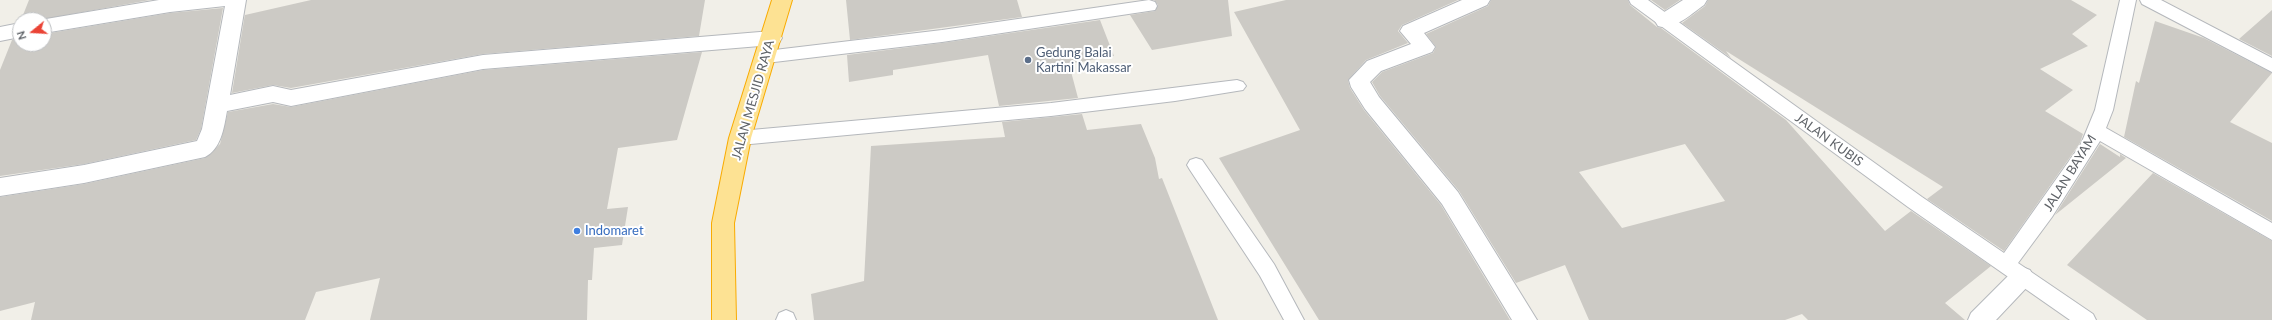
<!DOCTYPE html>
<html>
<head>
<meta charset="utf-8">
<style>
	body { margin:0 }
	#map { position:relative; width:2272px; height:320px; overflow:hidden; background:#f1efe8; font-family:Lato,sans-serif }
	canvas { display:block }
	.north { position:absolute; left:12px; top:12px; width:40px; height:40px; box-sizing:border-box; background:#fff; border:1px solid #bfc1c3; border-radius:50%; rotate:252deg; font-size:11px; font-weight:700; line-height:16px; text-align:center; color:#5f6368 }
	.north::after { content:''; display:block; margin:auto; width:14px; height:18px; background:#ea4335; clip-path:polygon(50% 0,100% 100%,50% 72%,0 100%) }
</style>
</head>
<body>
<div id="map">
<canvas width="2272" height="320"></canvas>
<div class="north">N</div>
</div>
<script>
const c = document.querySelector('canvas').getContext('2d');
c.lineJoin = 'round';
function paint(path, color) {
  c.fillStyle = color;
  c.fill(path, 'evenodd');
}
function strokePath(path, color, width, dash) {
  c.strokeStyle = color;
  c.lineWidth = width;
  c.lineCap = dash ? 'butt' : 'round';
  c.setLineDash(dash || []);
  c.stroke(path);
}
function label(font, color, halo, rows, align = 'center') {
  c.font = font + ' Lato,sans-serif';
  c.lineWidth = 4;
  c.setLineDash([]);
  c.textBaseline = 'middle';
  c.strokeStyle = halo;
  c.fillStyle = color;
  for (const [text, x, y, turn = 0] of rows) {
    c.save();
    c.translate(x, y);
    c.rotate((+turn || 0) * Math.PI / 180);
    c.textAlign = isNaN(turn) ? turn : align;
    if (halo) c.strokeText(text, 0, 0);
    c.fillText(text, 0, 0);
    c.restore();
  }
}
paint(new Path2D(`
	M29,0h121l-111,20h-18z
	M311,0h394l-6,36 -216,18 -192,34 -18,-3 -41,8 13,-79v1z
	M846,0h171l5,17 -172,23z
	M1154,0h74l4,36 -80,14 -22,-35 25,-4 3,-6z
	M1286,0h172l-56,25 -4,6 10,12 -42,17 -18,20 2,8 14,22 77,95 69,115h-191l-100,-162 81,-28 -66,-118z
	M1491,0h137l2,5 27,22 4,1 125,92 99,111 26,-20 80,55 -46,37 20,17h-157l-6,-6 -17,6h-196l-24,-55 -49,18 -57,-92 -79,-95 -8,-14 10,-10 51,-19 3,-6 -10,-13 62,-28zM1685,144l40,57 -103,27 -43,-56z
	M1651,0h29l-15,10z
	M1708,0h363l26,15 -25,19 16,12 -48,23 33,21 -28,21 38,23 -3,9 -76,108 -77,-52 16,-12 -217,-136 5,7 -49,-35 23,-17z
	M223,8l-22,121 -5,11 -112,24 -84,12v-106l12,-30 8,-1v5h24v-10l126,-21z
	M2272,10v46l-33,-17z
	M1100,20l14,36 -45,8 9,34 -79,8 -11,-51 -95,15v5l-44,7 -2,-27 95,-12z
	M2155,21l49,17 68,35 -42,49 42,21v78l-148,-84 12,-56 3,2z
	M702,52l-25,88 -59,8 -11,61 21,-2 -6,38 -28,3 -2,32h-4l-1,40h-217l10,-42 -64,14 -11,28h-274l4,-18 -35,9v-114l84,-13 121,-26 15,-14 8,-32 45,-8 18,3 192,-37z
	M1082,114l5,16 54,-6 14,34 4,21 3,-1 56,142h-404l-3,-26 53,-13 7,-135 134,-9 -3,-15z
	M2100,144l20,13v-3l6,4 -71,57z
	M2153,173l119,68v79h-125l-80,-55z`), '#cccac5');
const lane = new Path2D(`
	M1149,0l6,2 2,4 -2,4 -213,32 -176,21 -6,-2 -2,-4 2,-4 6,-2 176,-21z
	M1629,0h19l274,197 82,56 77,-109 14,-34 25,-110h16l-23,110 -7,18 166,95v17l-172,-99 -48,76 -34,46 75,51 3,6h-26l-162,-113 -277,-203z
	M2140,0h21l111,58v14l-130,-68z
	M1237,80l6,2 3,4 -3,4 -68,11 -124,15 -311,29 -6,-2 -3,-5 3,-5 6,-2 311,-28z
	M1196,158l6,2 72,104 30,56h-20l-24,-44 -70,-106 -3,-5 3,-5z
	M786,310l7,3 3,7h-20l3,-7z`);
const street = new Path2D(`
	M159,0h87l-16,95 43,-9 18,4 192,-35 289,-24 7,2 3,5 -3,5 -7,2 -289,24 -192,37 -18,-4 -46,9c-3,17 -6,38 -22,46l-121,26 -84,13v-18l84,-13 113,-24 5,-12 23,-123 -55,6 -126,21v-13h-4z
	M1462,0h28l-3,5 -63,28 11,14 -3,5 -51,19 -11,11 9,15 79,95 79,128h-25l-70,-116 -77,-95 -14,-22 -2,-7 18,-19 44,-17 -11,-13 3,-5z
	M1683,0h24l-3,5c-13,9 -30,26 -46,21l-3,-5 3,-5z
	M20,23v14l-20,4v-14z
	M2022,267l8,3 4,7 -4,7 -34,36h-28l3,-7 43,-43z`);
const highway = new Path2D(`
	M772,0h20l-41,138 -17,85 2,97h-24v-97l17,-85z`);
strokePath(lane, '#b5b8bc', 2);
strokePath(street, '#b5b8bc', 2);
strokePath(highway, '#f9ab00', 2);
paint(lane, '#fff');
paint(street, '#fff');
paint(highway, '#fde293');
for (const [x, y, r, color] of [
	[1028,60,4,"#5c6f8a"],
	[577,231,4,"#3f7fe0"]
]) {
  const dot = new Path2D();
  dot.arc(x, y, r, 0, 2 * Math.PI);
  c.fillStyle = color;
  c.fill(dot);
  strokePath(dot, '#fff', 1.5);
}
label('13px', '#4e5e75', '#fff', [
	["Gedung Balai",1036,53],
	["Kartini Makassar",1036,68]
], 'left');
label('13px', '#5f6368', '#fff', [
	["JALAN MESJID RAYA",753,100,-74],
	["JALAN KUBIS",1829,140,36],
	["JALAN BAYAM",2070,173,-58]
]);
label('13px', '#366cbe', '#fff', [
	["Indomaret",585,231]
], 'left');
</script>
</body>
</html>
